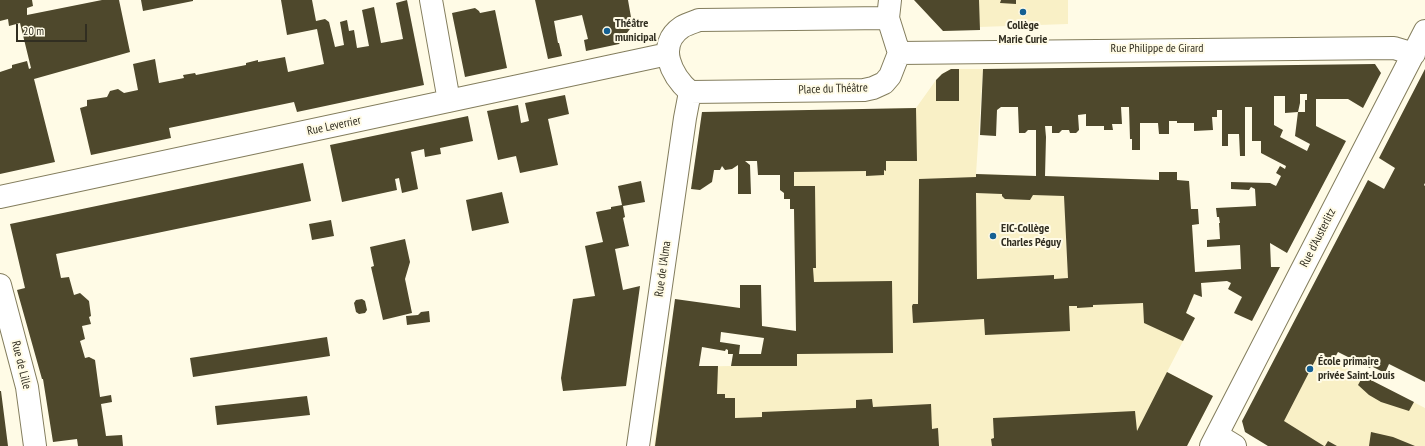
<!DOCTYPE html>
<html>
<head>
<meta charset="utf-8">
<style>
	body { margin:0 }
	#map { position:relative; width:1425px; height:446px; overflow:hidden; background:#fffbe6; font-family:"PT Sans Narrow",sans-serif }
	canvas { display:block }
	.scale { position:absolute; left:16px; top:24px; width:71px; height:18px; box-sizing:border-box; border:2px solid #312e21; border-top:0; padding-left:5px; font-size:12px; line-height:14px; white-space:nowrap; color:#312e21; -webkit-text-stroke:3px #fffbe6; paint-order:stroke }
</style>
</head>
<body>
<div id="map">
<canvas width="1425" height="446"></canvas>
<div class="scale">20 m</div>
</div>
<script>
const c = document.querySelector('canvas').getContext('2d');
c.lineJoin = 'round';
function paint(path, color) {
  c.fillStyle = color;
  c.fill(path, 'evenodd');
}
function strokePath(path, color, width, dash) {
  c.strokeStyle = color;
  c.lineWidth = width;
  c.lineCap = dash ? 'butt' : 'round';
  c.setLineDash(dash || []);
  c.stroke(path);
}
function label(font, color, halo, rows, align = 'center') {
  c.font = font + ' "PT Sans Narrow",sans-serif';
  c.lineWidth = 4;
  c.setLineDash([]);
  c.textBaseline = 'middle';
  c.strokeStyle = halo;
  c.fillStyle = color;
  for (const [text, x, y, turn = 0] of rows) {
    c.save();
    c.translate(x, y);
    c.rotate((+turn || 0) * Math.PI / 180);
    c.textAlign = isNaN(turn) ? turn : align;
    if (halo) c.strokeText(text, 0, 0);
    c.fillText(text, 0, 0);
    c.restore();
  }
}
paint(new Path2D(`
	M978,0h90v24l-89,3z
	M951,69h32l-7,105 213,7 7,110 -10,22 9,5 -28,54 46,24 -26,50h-533l11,-79 132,-2 -5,-254 124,-3 20,-28 6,-6z
	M1286,337l139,71v38h-157z`), '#f9f0c6');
paint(new Path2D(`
	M0,0h32l1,6 -6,2v7l75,-15h17l11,52 -96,27 21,83 -55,12v-102l12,-4v-3l15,-4 2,8 2,-1 -11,-45 -11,3 -1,-7 -8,2z
	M141,0h52v1l-50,10z
	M281,0h31l4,21 9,-2 4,3 6,25 9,-2 -4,-23 7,-2 2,11 5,-1 3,18 12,-2 -7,-36 12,-3 7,36 22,-4 -7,-36 11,-3 17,85 -127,27 -3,-10 -125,26 2,10 -80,17 -11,-47 7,-2v-6l20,-3 3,-6 8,-2 6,4 14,-3 -5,-26 22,-5 4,24 25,-5 -1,-3 12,-2 1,2 50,-10v-2l12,-3v2l27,-5 3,15 36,-8 -7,-35 -30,6z
	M535,0h93l4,23 3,-1 -16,22 -33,7 -2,-11 4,-1 -6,-24 -28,6 4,22h1l3,13 -14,3z
	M914,0h65l1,30 -37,1z
	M1001,0h15v4l-16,-1z
	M475,8l4,3 1,2 15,-3 12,58 -42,9 -13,-64z
	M1375,64l6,9 -18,35 -15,-9h-32v27l30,15 -59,112 -17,-10 1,24h9l-28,54 -18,-8 8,-16 -14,-8 3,-6 -4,-2 -26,2 1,14 -8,-3 -8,19 9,5 -12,23 -39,-18 -1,-20 -50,2v2l-16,1v-2h-8l1,25 -85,4 -1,-16 -71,4 -1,-17 1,-2h5l1,-125 57,-2v-3l60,2v-46h-8l-3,3h-6l-1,-26h-17l-4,3 -1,26 -16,-1 3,-66zM1300,94h7v6h-2v12h-7l-3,24 15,8 -3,7 -27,-14 3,-7 -9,-5v-29h11v17l13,-1 2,-9zM1121,107h8l1,32h2v11h8v-27h18l1,11h10v-13h8v2h17v8l19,-1 -1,-13h5v-7h5v36h6v-12h11l1,22h5v-49h7v34h9v12l25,13 -1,3 -5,-3 -4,7 5,3 -5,10 -6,-3 -39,-1v7l18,1 2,-3 4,2 1,17 -40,2 1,9h2l1,6h-1l1,16 -13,1v7l33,-2 1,24 -46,3 -3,-47 7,-1 -1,-15h-7l-2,-28 -12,-1v-8h-18v8l-114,-4 1,-39 -1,-11h7v7h7l3,-3h7l1,3h6l3,-3 -1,-15 8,-1v12h18v4h9l-1,-6h10zM976,193l26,1v2l3,3 25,1 3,-5 31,1 4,82 -14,1v-4l-77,4z
	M951,69h8v32h-23v-21l6,-6z
	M1425,69v114l-1,2 1,1v196l-36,-18 -4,9 -14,-7 -1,2 -32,-16 -5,9 -14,-8 -35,68 40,25h-56l-23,-14 -3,-11 126,-241 16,9 11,-21 -16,-10z
	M565,95l4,19 -21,5 10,46 -38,8 -4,-17 -18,4 -11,-49 31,-6 3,18 8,-2 -4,-18z
	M916,108l1,53h-31v10l-2,-1v5l-18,1v-5l-72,1v14h21l1,82h-3l1,14 78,-1 1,72 -96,1v12h-66l2,-12h-5v-4l-2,-1 -1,2 -23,-4 -3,19h19l-1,28h8v4h10v20l27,-1v-5l94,-4v-8l16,-1 1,8 58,-3 1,25 6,-1 1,18h-284l20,-147 65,9v-23h21l1,41 34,5 -2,-122h-4v-10h-6v-6l-4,-3v-15h-22l-1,-14h-12l5,4 1,29h-13v-29l-6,4 -7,1 -3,-4 -2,4h-6l-2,12 -12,8 -9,-1 11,-77zM721,332l43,6 -3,16h-22l1,-9 -20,-3z
	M468,116l5,25 -33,7 1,6 -16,3 -1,-8 -13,3 7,37 -16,4 -3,-15 -4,1 2,11 -55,12 -12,-57z
	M303,163l8,38 -255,53 5,24 8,-1 5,18 6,-2 9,8 2,15 -2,1 2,7 -9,2 3,13 -5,2 5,17 4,-1 6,3 5,37 11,-2 1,7 -11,2 5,32 16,-1 1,11h-45l-1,-7 -24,3 -10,-63h-1l-25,-89 8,-2 -15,-64z
	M641,181l4,21 -22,4 2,11 -2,1 6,28 -14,3 8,41 17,-4 -14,100 -63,5 -2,-13 12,-79 22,-3 -10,-50 18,-4 -7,-30 15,-3v-2l11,-2 -4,-19z
	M502,192l7,31 -37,8 -6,-31z
	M331,220l3,16 -22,4 -3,-16z
	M405,239l5,23 -5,17 7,34 -29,7 -12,-53 3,-1 -4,-19z
	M362,299l3,2 2,9 -2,3 -6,1 -3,-2 -2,-9 2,-3z
	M429,311l1,11 -23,3 -1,-9 12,-1 3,-3z
	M327,337l3,19 -137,21 -3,-19z
	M1167,372l46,24 -26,50h-195l-1,-7 3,-1 -1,-20 142,-7 2,20z
	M1363,376l51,26 -5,9 -28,-9 -12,-7 -11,-10z
	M0,391h1l7,55h-8z
	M307,396l3,19 -93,10 -2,-19z
	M1371,432l22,5 22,9h-46z
	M1328,441l9,5h-12z`), '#4e482c');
const minor = new Path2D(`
	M431,0l18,101
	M888,18l11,35 -9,23 -6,7 -11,5 -9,2 -174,2c-18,-16 -35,-47 -8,-65 5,-3 12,-5 17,-7z
	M888,18l2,-18
	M899,53l495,-5 20,6
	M0,197l668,-143
	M1217,435l18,11
	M638,446l47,-328 5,-26
	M1211,446l214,-415`);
const major = new Path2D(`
	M0,285l27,102 8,59`);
strokePath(minor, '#837d5d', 24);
strokePath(major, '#837d5d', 24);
strokePath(minor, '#fff', 22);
strokePath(major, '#fff', 22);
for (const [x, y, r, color] of [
	[1023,12,4,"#146093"],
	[607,31,4,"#146093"],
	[993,236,4,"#146093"],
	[1310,369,4,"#146093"]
]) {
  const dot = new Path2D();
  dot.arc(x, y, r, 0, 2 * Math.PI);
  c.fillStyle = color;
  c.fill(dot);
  strokePath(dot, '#fffbe6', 1.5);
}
label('bold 12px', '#312e21', '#fffbe6', [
	["Théâtre",615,24],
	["municipal",615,38],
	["Collège",1023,26,"center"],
	["Marie Curie",1023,40,"center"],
	["EIC-Collège",1001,229],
	["Charles Péguy",1001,243],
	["École primaire",1318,362],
	["privée Saint-Louis",1318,376]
], 'left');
label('12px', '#312e21', '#fffbe6', [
	["Rue Philippe de Girard",1157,49],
	["Place du Théâtre",833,89,-2],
	["Rue Leverrier",334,126,-12],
	["Rue d'Austerlitz",1318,238,-63],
	["Rue de l'Alma",663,269,-82],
	["Rue de Lille",21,365,76]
]);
</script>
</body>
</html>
